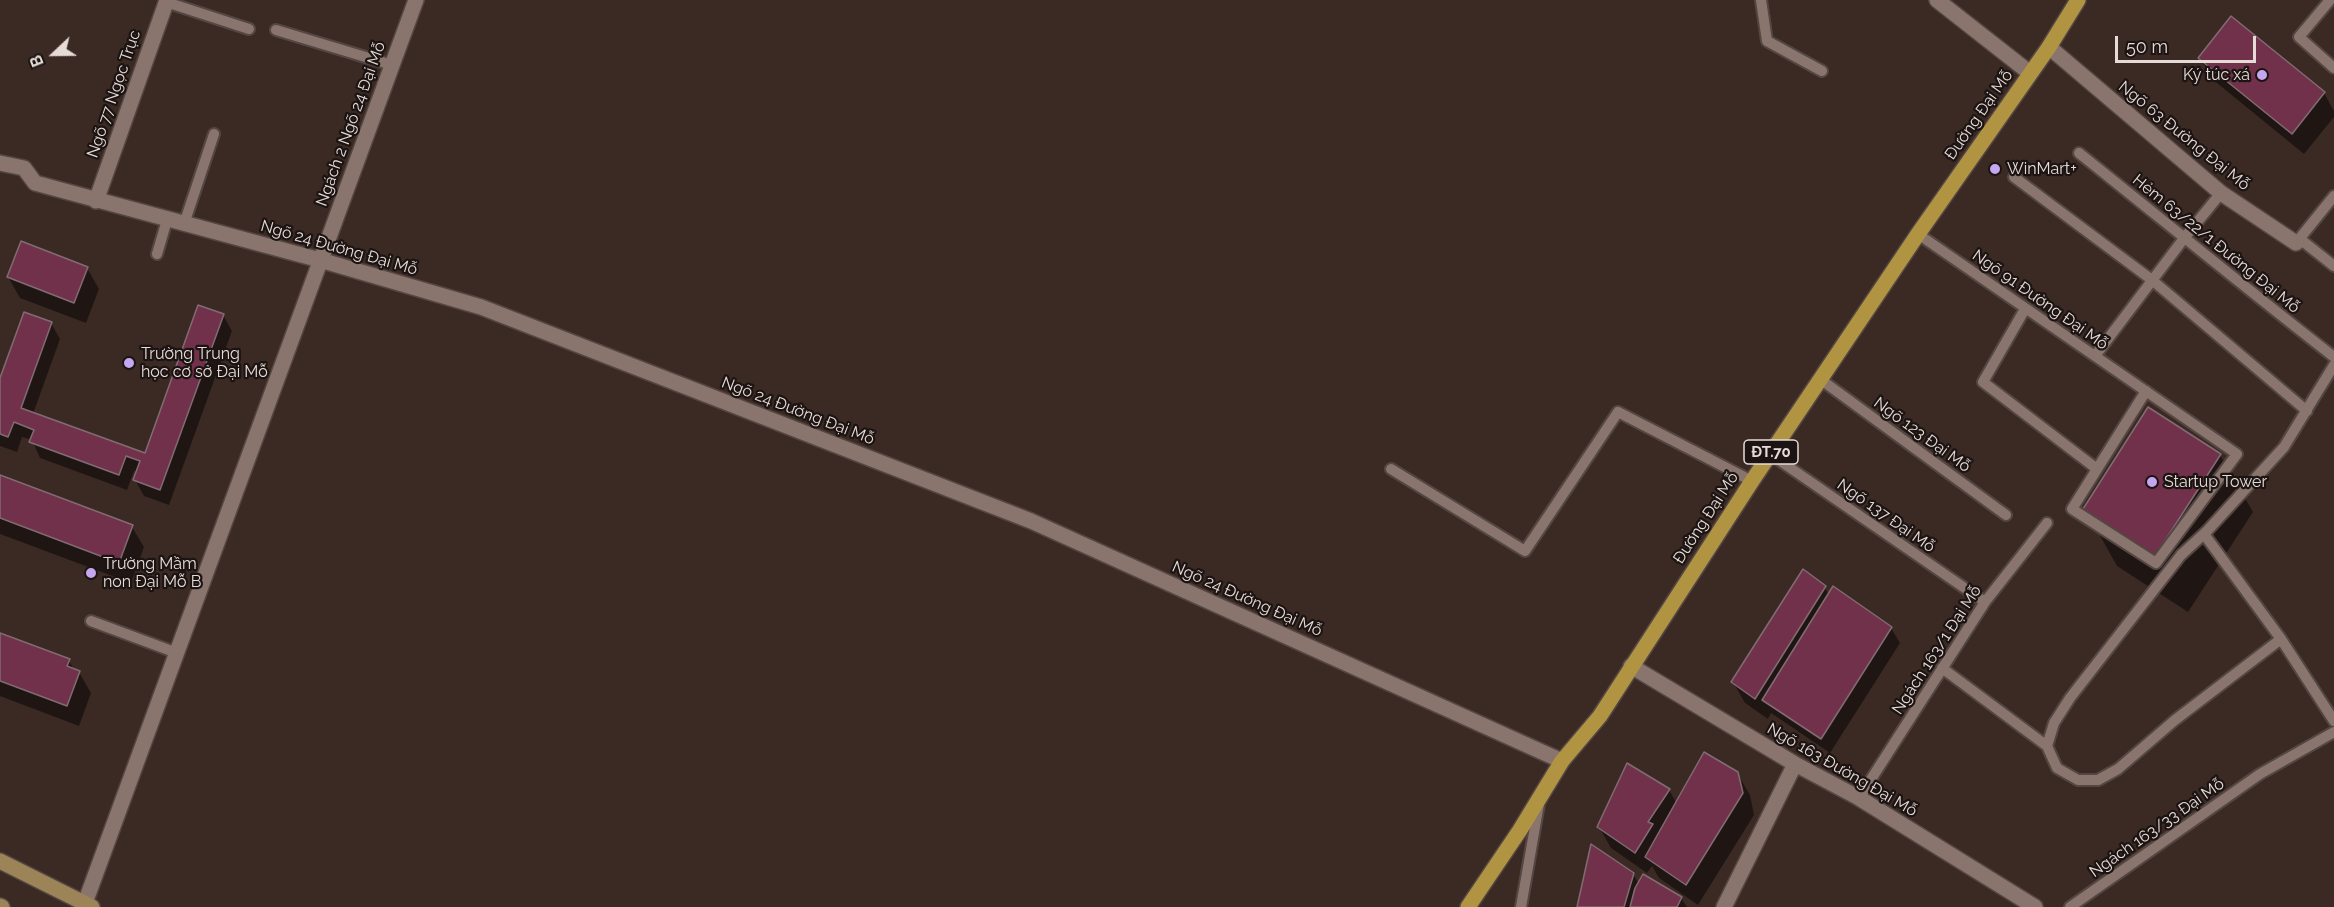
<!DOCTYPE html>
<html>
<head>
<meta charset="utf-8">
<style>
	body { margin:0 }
	#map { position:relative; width:2334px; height:907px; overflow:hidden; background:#3b2a24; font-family:Raleway,sans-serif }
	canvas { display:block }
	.north { position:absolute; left:24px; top:24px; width:60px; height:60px; -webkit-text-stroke:4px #1c1412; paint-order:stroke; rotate:248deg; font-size:16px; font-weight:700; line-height:24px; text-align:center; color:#e6dbd7 }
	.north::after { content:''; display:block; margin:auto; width:21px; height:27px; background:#e6dbd7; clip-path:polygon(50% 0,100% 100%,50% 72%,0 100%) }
	.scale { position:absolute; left:2115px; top:36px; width:141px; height:27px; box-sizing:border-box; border:3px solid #e6dbd7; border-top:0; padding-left:8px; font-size:18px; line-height:21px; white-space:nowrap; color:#e6dbd7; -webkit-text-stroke:4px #1c1412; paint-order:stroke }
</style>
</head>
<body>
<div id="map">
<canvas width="2334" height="907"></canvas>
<div class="north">B</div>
<div class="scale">50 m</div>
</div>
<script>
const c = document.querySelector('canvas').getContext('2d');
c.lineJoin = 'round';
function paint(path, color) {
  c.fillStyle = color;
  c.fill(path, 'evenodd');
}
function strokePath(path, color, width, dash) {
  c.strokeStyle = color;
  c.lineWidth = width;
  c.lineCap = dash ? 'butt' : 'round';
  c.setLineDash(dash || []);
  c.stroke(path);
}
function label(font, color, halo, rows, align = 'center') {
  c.font = font + ' Raleway,sans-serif';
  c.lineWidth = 4.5;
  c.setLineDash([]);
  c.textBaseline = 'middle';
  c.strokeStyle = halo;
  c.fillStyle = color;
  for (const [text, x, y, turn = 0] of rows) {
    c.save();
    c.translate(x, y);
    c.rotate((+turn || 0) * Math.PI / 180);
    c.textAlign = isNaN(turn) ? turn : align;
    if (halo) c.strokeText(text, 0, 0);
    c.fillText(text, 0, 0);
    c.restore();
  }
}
paint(new Path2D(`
	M2232,18l92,75 10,18v6l-30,37 -92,-75 -12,-21z
	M87,268l12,21 -13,34 -66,-25 -12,-21z
	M223,315l9,16 -63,174 -25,-9 -9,-16 3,-8 -4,-1 -7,19 -87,-32 -8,-18 -10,-3 -5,15 -17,-6v-63l51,-60 9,16 -27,75 113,41z
	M2220,455l33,57 -65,100 -71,-46 -32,-57z
	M0,477l132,50 12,20 -13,36 -131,-49z
	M1803,571l22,17 4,7 62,33 9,15 -70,110 -59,-40 -3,6 -23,-16 -12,-21z
	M0,635l69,26 6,10 4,1 12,21 -12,33 -79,-30z
	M1737,773l13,22 4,20 -56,90 -39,-27 -7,-12 -5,7 -36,-25 -12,-21 70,-37 8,14z
	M1633,874l6,10 42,14 6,9h-108z`), '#0007');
const building = new Path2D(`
	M2231,16l94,76 -33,42 -94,-76z
	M21,241l67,26 -14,36 -67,-26z
	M198,305l26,9 -64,176 -27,-10 7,-19 -14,-5 -7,19 -90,-33 5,-12 -20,-8 -6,15 -8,-3v-56l24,-66 28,10 -31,86 124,45z
	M2148,407l73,47 -66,102 -72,-47z
	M0,475l133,50 -14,38 -119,-45z
	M1803,569l23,17 -71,113 -24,-17z
	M1833,586l59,41 -71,112 -59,-39z
	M0,633l70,26 -3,7 13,5 -13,35 -67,-25z
	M1704,752l34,20 5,21 -57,92 -41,-28z
	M1627,763l43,26 -22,33 5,2 -18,29 -38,-26z
	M1591,844l43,29 -10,34h-47z
	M1643,874l39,23 -5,10h-47l5,-19z`);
paint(building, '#71314a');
strokePath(building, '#816c73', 1.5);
const service = new Path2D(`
	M1761,0l6,41 55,30
	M2330,0l-31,37 35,31
	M166,2l83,27
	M276,30l116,35
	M2079,153c85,68 169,137 255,204
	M2014,177l138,103 155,131
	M184,224l30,-90
	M1918,234l319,220 -81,109 -84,-54 74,-118
	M2300,239l34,27
	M2296,243l38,-47
	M157,254l10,-34
	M2025,309l-42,73 114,87
	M2095,356l90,-119 36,-44
	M1820,379l186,136
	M1770,454l215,148
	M1391,469l134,82 93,-139 134,69
	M2204,534l77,105 53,82
	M91,621l86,32
	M2281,639l-106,81 -57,49 -20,11h-20l-21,-12 -10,-22 7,-23 16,-25 111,-143 26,-24 77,-84 50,-82
	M1942,668l105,78
	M1859,798l126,-196 62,-79
	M1521,907l18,-103
	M2070,907l190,-133 74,-42`);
const minor = new Path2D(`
	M1937,0l93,73
	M2049,47l172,146 75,50
	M0,163l24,5 11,15 285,77 161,47 550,214 531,240
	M96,201l71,-201
	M1631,666l164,98 64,34 176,109
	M85,903l331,-903
	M1724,907l71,-143`);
const secondary = new Path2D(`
	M0,861l92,46
	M0,906l2,1`);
const primary = new Path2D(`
	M1468,907l52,-77 42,-69 38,-45 152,-235 166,-247 131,-187 29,-47`);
strokePath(service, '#544642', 14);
strokePath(minor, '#544642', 18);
strokePath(secondary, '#544642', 18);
strokePath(primary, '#544642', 18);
strokePath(service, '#89756e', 10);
strokePath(minor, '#89756e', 15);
strokePath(secondary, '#9d8458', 15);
strokePath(primary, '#b19442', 15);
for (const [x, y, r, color] of [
	[2262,75,6,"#c5a7f1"],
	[1995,169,6,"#c5a7f1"],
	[129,363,6,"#c5a7f1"],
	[2152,482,6,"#c5a7f1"],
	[91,573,6,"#c5a7f1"]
]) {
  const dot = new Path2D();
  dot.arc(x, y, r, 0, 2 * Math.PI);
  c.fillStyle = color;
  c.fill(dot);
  strokePath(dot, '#1c1412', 2);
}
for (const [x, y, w] of [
	[1771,452,54]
]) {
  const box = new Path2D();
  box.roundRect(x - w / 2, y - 12, w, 24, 4.5);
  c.fillStyle = '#1c1412';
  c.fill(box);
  strokePath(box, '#e6dbd7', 1.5);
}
label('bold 15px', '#e6dbd7', null, [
	["ĐT.70",1771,452]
]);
label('16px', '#e6dbd7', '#1c1412', [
	["Ký túc xá",2250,75,"right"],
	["WinMart+",2007,169],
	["Trường Trung",141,354],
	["học cơ sở Đại Mỗ",141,372],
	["Startup Tower",2164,482],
	["Trường Mầm",103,564],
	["non Đại Mỗ B",103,582]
], 'left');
label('16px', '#e6dbd7', '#1c1412', [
	["Ngõ 77 Ngọc Trục",114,94,-71],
	["Đường Đại Mỗ",1979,115,-55],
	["Ngách 2 Ngõ 24 Đại Mỗ",351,124,-70],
	["Ngõ 63 Đường Đại Mỗ",2184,136,39],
	["Hẻm 63/22/1 Đường Đại Mỗ",2216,244,39],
	["Ngõ 24 Đường Đại Mỗ",339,248,16],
	["Ngõ 91 Đường Đại Mỗ",2040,300,35],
	["Ngõ 24 Đường Đại Mỗ",798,411,21],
	["Ngõ 123 Đại Mỗ",1922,435,36],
	["Ngõ 137 Đại Mỗ",1886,516,35],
	["Đường Đại Mỗ",1706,518,-57],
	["Ngõ 24 Đường Đại Mỗ",1247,599,24],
	["Ngách 163/1 Đại Mỗ",1937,650,-57],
	["Ngõ 163 Đường Đại Mỗ",1842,770,30],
	["Ngách 163/33 Đại Mỗ",2157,828,-35]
]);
</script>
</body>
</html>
